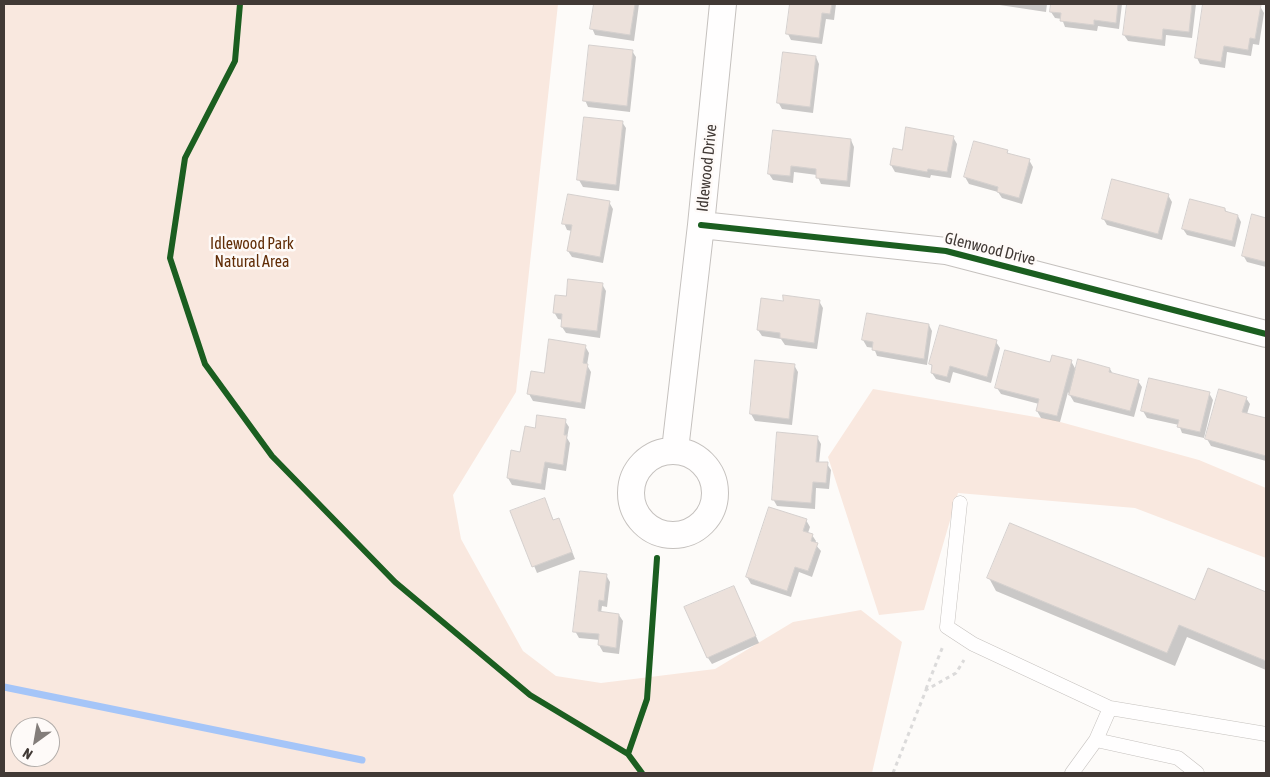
<!DOCTYPE html>
<html>
<head>
<meta charset="utf-8">
<style>
	body { margin:0 }
	#map { position:relative; width:1270px; height:777px; overflow:hidden; background:#fdfbf9; font-family:"Asap Condensed",sans-serif }
	canvas { display:block }
	.frame { position:absolute; inset:0; border:5px solid #413935; pointer-events:none }
	.north { position:absolute; left:10px; top:717px; width:50px; height:50px; box-sizing:border-box; background:#fefaf8; border:1px solid #b2adaa; border-radius:50%; rotate:212deg; font-size:14px; font-weight:700; line-height:20px; text-align:center; color:#413935 }
	.north::after { content:''; display:block; margin:auto; width:18px; height:22px; background:#837d7a; clip-path:polygon(50% 0,100% 100%,50% 72%,0 100%) }
</style>
</head>
<body>
<div id="map">
<canvas width="1270" height="777"></canvas>
<div class="frame"></div>
<div class="north">N</div>
</div>
<script>
const c = document.querySelector('canvas').getContext('2d');
c.lineJoin = 'round';
function paint(path, color) {
  c.fillStyle = color;
  c.fill(path, 'evenodd');
}
function strokePath(path, color, width, dash) {
  c.strokeStyle = color;
  c.lineWidth = width;
  c.lineCap = dash ? 'butt' : 'round';
  c.setLineDash(dash || []);
  c.stroke(path);
}
function label(font, color, halo, rows, align = 'center') {
  c.font = font + ' "Asap Condensed",sans-serif';
  c.lineWidth = 5;
  c.setLineDash([]);
  c.textBaseline = 'middle';
  c.strokeStyle = halo;
  c.fillStyle = color;
  for (const [text, x, y, turn = 0] of rows) {
    c.save();
    c.translate(x, y);
    c.rotate((+turn || 0) * Math.PI / 180);
    c.textAlign = isNaN(turn) ? turn : align;
    if (halo) c.strokeText(text, 0, 0);
    c.fillText(text, 0, 0);
    c.restore();
  }
}
paint(new Path2D(`
	M4,4h554l-42,388 -63,103 8,44 62,112 33,25 45,7 114,-14 78,-47 68,-12 41,32 -30,131h-868zM20,727h30v30h-30z
	M873,389l180,31 146,40 67,28v70l-131,-50 -177,-15 -34,117 -45,5 -51,-158z`), '#f9e8df');
paint(new Path2D(`
	M595,4h44l-5,37 -39,-6 -3,-7z
	M791,4h45l-2,16 -8,-1 -4,25 -31,-4 -3,-6z
	M993,4h54l-1,8z
	M1052,4h70l-3,25 -21,-3 -1,5 -32,-4 -3,-8 -7,-1 -4,-6z
	M1128,4h68l-4,34 -26,-3 -1,11 -37,-5 -4,-6z
	M1205,4h37l18,2 4,7 -5,32 -6,-1 -2,12 -24,-4 -2,16 -25,-4 -3,-6z
	M632,51l4,6 -6,55 -42,-5 -3,-7z
	M816,57l3,7 -6,49 -31,-4 -4,-7z
	M622,122l4,6 -7,63 -36,-4 -4,-7z
	M953,137l4,7 -6,34 -20,-3 -1,3 -35,-6 -4,-7 12,-14z
	M851,140l3,7 -4,40 -29,-3 -4,-9 -23,-3 -1,11 -20,-3 -4,-6z
	M1007,152l2,3 20,5 4,7 -11,37 -20,-6 -4,-6 -29,-8 -4,-7z
	M1168,195l4,7 -10,38 -55,-15 -4,-7z
	M609,202l4,7 -10,54 -31,-6 -4,-6 4,-20 -5,-1 -3,-7z
	M1225,209l2,4 11,3 3,6 -6,25 -48,-12 -4,-6z
	M1253,216l13,3v48l-19,-5 -4,-7z
	M602,284l4,7 -6,47 -34,-5 -4,-6 1,-7 -5,-1 -4,-7 13,-15z
	M819,301l4,7 -6,41 -32,-4 -4,-6 -19,-3 -4,-6 26,-28z
	M929,325l3,6 -5,34 -50,-9 -3,-8 -7,-1 -4,-7z
	M996,342l4,6 -9,35 -38,-11 -3,11 -14,-4 -4,-6 1,-5 -2,-4z
	M585,346l4,7 -2,12 4,7 -6,37 -52,-8 -4,-7 16,-20z
	M756,361l38,4 4,7 -6,53 -37,-4 -4,-7z
	M1071,361l5,9 34,-1 3,5 25,7 4,6 -8,30 -60,-15 -6,-10 -8,30 -19,-4 -4,-7 2,-7 -38,-10 -4,-6 54,-25z
	M1209,393l4,7 -9,38 -22,-5 -3,-8 -32,-7 -4,-7z
	M1246,398l4,6 -3,10 19,6v41l-55,-15 -4,-7z
	M565,421l4,6 -2,11 3,5 -4,28 -18,-3 -3,22 -33,-5 -4,-7 28,-49z
	M817,437l4,7 -2,19 8,1 4,6 -2,19 -13,-1 -1,21 -38,-3 -4,-7z
	M544,500l10,21 4,-2 4,7 13,33 -38,14 -25,-61z
	M806,520l4,7 -2,6 4,2 4,6 -1,3 6,7 -9,26 -13,-5 -8,25 -40,-13 -4,-7z
	M1209,570l57,24v76l-79,-33 -12,29 -179,-75 -7,-13 207,24z
	M606,575l4,7 -3,25 -5,-1 -1,7 18,2 4,6 -4,33 -16,-2 -4,-7 1,-5 -21,-2 -4,-7z
	M737,594l22,49 -47,21 -4,-6z`), '#0003');
strokePath(new Path2D(`
	M4,687l358,73`), '#a5c5f8', 7);
const building = new Path2D(`
	M594,4h41l-5,31 -40,-6z
	M790,4h42l-2,10 -8,-1 -3,25 -33,-4z
	M1051,4h67l-2,19 -22,-3v5l-34,-4 1,-8 -11,-1z
	M1127,4h65l-3,28 -26,-3 -1,11 -39,-5z
	M1203,4l58,1 -6,34 -5,-1 -2,12 -24,-4 -3,16 -26,-4z
	M589,45l44,5 -6,56 -44,-5z
	M783,52l33,4 -6,51 -33,-4z
	M584,117l39,4 -7,64 -39,-5z
	M906,127l48,9 -7,36 -19,-3 -1,3 -37,-7 3,-17 9,2z
	M773,130l78,9 -4,42 -31,-3v-9l-25,-3 -1,10 -22,-2z
	M974,141l34,9 -1,3 23,6 -11,39 -22,-6 1,-5 -34,-10z
	M1112,179l57,15 -11,40 -56,-15z
	M568,194l42,7 -10,56 -33,-6 5,-26 -10,-1z
	M1190,199l35,9v3l13,4 -6,26 -50,-12z
	M1252,214l14,4v44l-24,-6z
	M568,279l35,4 -6,48 -36,-4 1,-13 -9,-1 2,-18 11,1z
	M783,295l37,5 -6,43 -34,-5v-5l-23,-3 4,-32 22,3z
	M867,313l62,11 -5,35 -52,-9 1,-8 -11,-2z
	M940,325l57,15 -10,37 -37,-11 -3,11 -16,-4 1,-8 -3,-1z
	M549,339l37,6 -3,18 5,1 -7,39 -54,-9 4,-23 13,2z
	M1005,350l45,12 2,-7 20,5 -15,56 -21,-5 3,-12 -44,-11z
	M1078,359l32,9 -1,4 30,8 -9,31 -61,-16z
	M755,360l40,4 -6,55 -39,-5z
	M1149,378l61,14 -10,40 -23,-5 2,-7 -38,-9z
	M1219,389l28,8 -5,15 24,6v38l-61,-17z
	M537,415l29,4 -2,16h3l-4,30 -18,-3 -4,22 -34,-6 4,-28 9,2 5,-26 10,2z
	M777,432l41,4 -2,26h12l-2,21 -13,-1 -2,21 -39,-3z
	M545,498l8,22 6,-2 13,34 -40,15 -22,-56z
	M769,507l38,12 -4,12 10,3 -2,7 7,2 -10,28 -13,-4 -8,24 -41,-14z
	M1010,523l185,77 13,-32 58,24v69l-87,-36 -12,28 -180,-75z
	M580,571l27,3 -3,27 -5,-1 -1,11 21,3 -3,34 -18,-3 1,-11 -26,-2z
	M734,586l22,50 -49,22 -23,-51z`);
paint(building, '#ece1db');
strokePath(building, '#d5d0ce', 1);
const lane = new Path2D(`
	M960,503l-13,124 26,17 137,64 -14,32
	M1110,708l156,26
	M1072,773l24,-33 82,18 19,15`);
const street = new Path2D(`
	M701,225l245,26 320,83
	M675,450l26,-225 22,-221
	M631 493a42 42 0 1 1 84 0a42 42 0 1 1-84 0Z`);
strokePath(lane, '#c5c1be', 15);
strokePath(street, '#c5c1be', 28);
strokePath(new Path2D(`
	M926,689l17,-43
	M893,773l33,-83 30,-17 8,-13`), '#dbdada', 3, [4, 4]);
strokePath(lane, '#fffefe', 14);
strokePath(street, '#fffefe', 26);
strokePath(new Path2D(`
	M240,4l-5,57 -50,97 -15,100 35,106 67,92 123,126 135,113 98,59 14,19
	M701,225l245,26 320,83
	M628,754l19,-55 10,-141`), '#1b5e20', 6);
label('16px', '#413935', '#fefaf8', [
	["Idlewood Drive",707,168,-84],
	["Glenwood Drive",990,249,14]
]);
label('16px', '#612d07', '#fefaf8', [
	["Idlewood Park",252,244],
	["Natural Area",252,262]
]);
</script>
</body>
</html>
